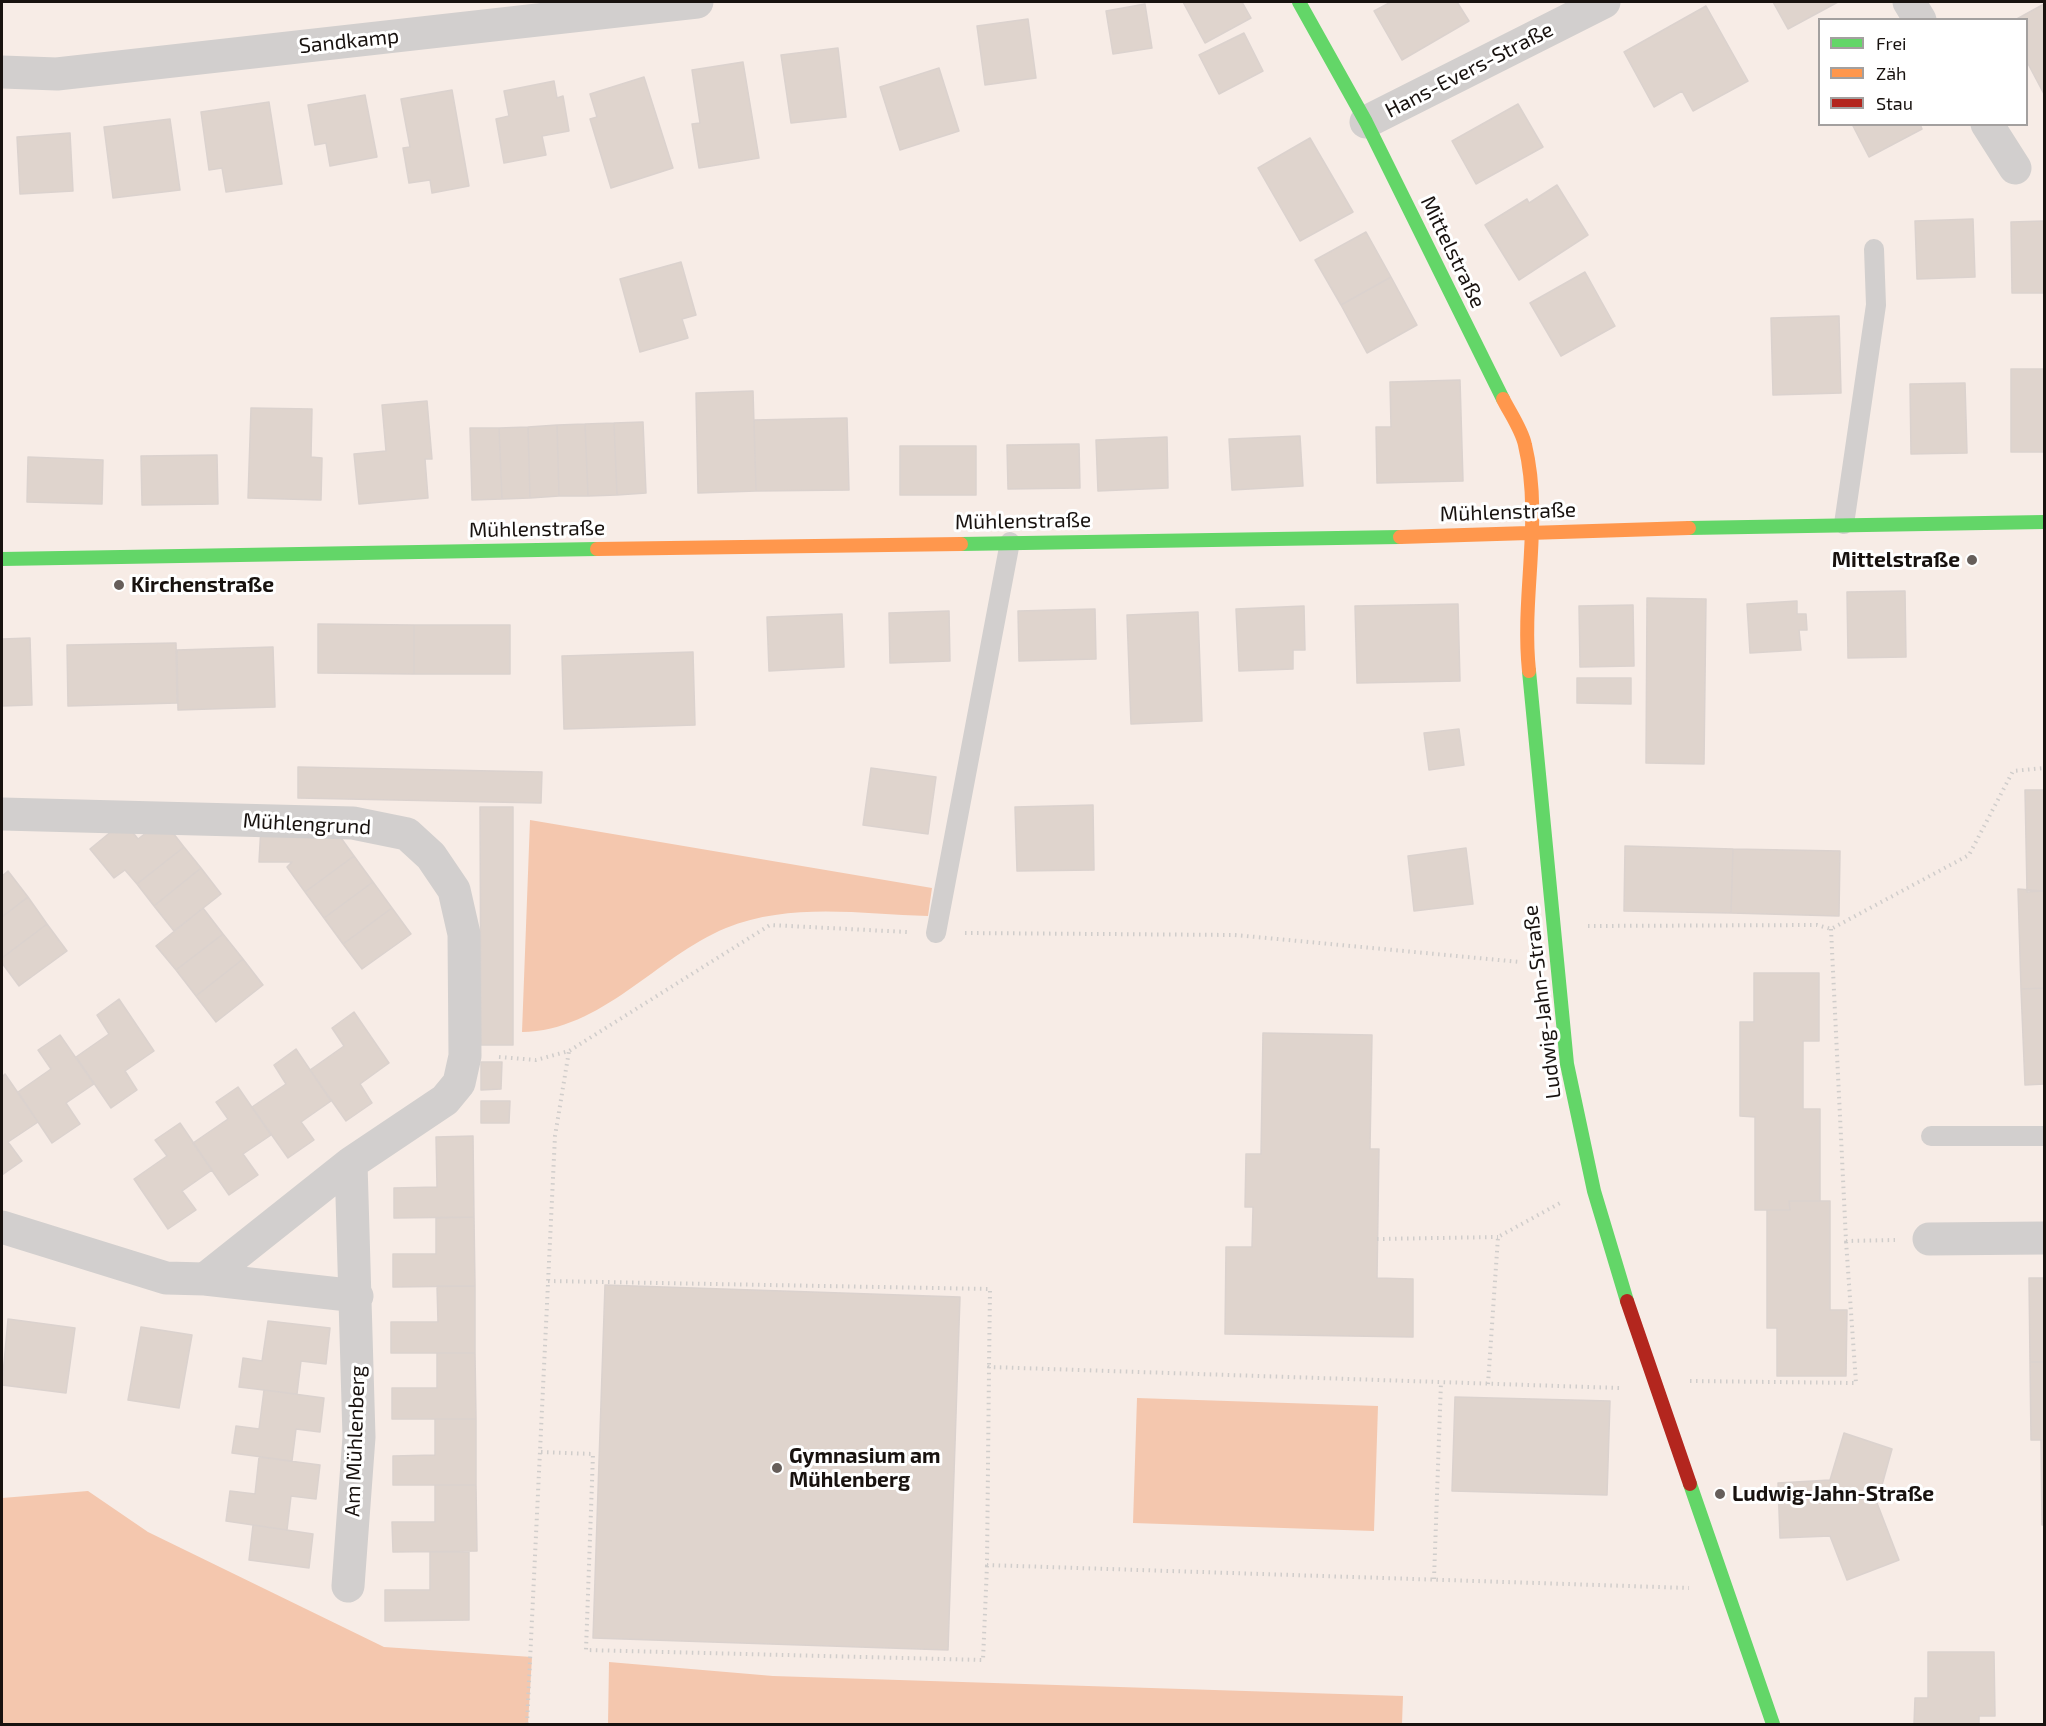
<!DOCTYPE html>
<html>
<head>
<meta charset="utf-8">
<style>
	body { margin:0 }
	#map { position:relative; width:2046px; height:1726px; overflow:hidden; background:#f7ece6; font-family:"Exo 2",sans-serif }
	canvas { display:block }
	.frame { position:absolute; inset:0; border:3px solid #18120f; pointer-events:none }
	.legend { position:absolute; left:1818px; top:18px; width:210px; height:108px; box-sizing:border-box; background:#fff; border:2px solid #a3a09f; margin:0; padding:8px 10px; list-style:none; font-size:18px; color:#18120f }
	.legend li { display:flex; align-items:center; gap:12px; height:30px }
	.legend b { width:30px; border:2px solid #a3a09f }
</style>
</head>
<body>
<div id="map">
<canvas width="2046" height="1726"></canvas>
<div class="frame"></div>
<ul class="legend">
<li><b style="height:8px;background:#63d668"></b>Frei</li>
<li><b style="height:8px;background:#ff974d"></b>Zäh</li>
<li><b style="height:8px;background:#b3261e"></b>Stau</li>
</ul>
</div>
<script>
const c = document.querySelector('canvas').getContext('2d');
c.lineJoin = 'round';
function paint(path, color) {
  c.fillStyle = color;
  c.fill(path, 'evenodd');
}
function strokePath(path, color, width, dash) {
  c.strokeStyle = color;
  c.lineWidth = width;
  c.lineCap = dash ? 'butt' : 'round';
  c.setLineDash(dash || []);
  c.stroke(path);
}
function label(font, color, halo, rows, align = 'center') {
  c.font = font + ' "Exo 2",sans-serif';
  c.lineWidth = 6;
  c.setLineDash([]);
  c.textBaseline = 'middle';
  c.strokeStyle = halo;
  c.fillStyle = color;
  for (const [text, x, y, turn = 0] of rows) {
    c.save();
    c.translate(x, y);
    c.rotate((+turn || 0) * Math.PI / 180);
    c.textAlign = isNaN(turn) ? turn : align;
    if (halo) c.strokeText(text, 0, 0);
    c.fillText(text, 0, 0);
    c.restore();
  }
}
paint(new Path2D(`
	M530,820l402,68 -4,28c-67,-2 -138,-14 -202,12 -70,29 -124,103 -204,104z
	M1137,1398l241,8 -4,125 -241,-8z
	M88,1491l60,41 236,115 148,10 -4,67h-526v-226z
	M609,1662l164,14 630,20 -1,28h-794z`), '#f4c7ae');
const building = new Path2D(`
	M1183,2h59l9,16 -46,25z
	M1391,2h66l12,19 -67,39 -28,-49z
	M1773,2h65l-50,27z
	M1145,4l7,44 -39,6 -7,-43z
	M2044,4v90l-18,-34v-40h-11z
	M1706,6l42,75 -55,30 -11,-20 -28,16 -30,-55z
	M1028,19l8,59 -51,7 -8,-59z
	M1244,33l19,38 -44,23 -20,-39z
	M838,48l8,69 -55,6 -10,-68z
	M743,62l16,96 -60,10 -7,-44 8,-1 -8,-53z
	M939,68l20,63 -59,19 -20,-63z
	M644,77l29,91 -62,20 -21,-69 7,-2 -7,-23z
	M554,81l3,17 6,-2 6,35 -27,5 4,19 -42,8 -8,-44 13,-3 -5,-25z
	M452,90l17,96 -37,7 -2,-13 -21,3 -6,-35 7,-1 -9,-48z
	M365,95l12,62 -47,9 -4,-23 -11,2 -7,-40z
	M269,102l13,82 -56,8 -4,-24 -13,2 -8,-58z
	M1518,104l25,43 -67,37 -24,-43z
	M170,119l10,71 -67,8 -9,-71z
	M1852,124h68l2,5 -53,28z
	M70,133l3,58 -53,3 -3,-57z
	M1310,138l43,74 -53,29 -42,-73z
	M1557,185l31,50 -69,45 -34,-55 42,-26 2,4z
	M1973,219l2,58 -58,2 -2,-58z
	M2044,221v72h-32l-1,-71z
	M1366,232l25,45 -50,28 -26,-45z
	M681,262l15,53 -14,4 6,19 -48,14 -20,-73z
	M1585,272l30,54 -54,30 -31,-53z
	M1391,277l26,48 -50,28 -26,-48z
	M1839,316l2,77 -68,2 -2,-77z
	M2011,369h33v83h-33z
	M1460,380l3,101 -86,2 -1,-56h15l-1,-45z
	M1965,383l2,70 -56,1 -1,-70z
	M753,391l3,100 -58,2 -2,-100z
	M427,401l5,58h-7l3,39 -69,6 -5,-50 32,-3 -4,-46z
	M251,408l61,1 -1,48 11,1 -1,42 -73,-2z
	M847,418l2,72 -93,1 -2,-71z
	M643,422l3,71 -29,2 -3,-72z
	M614,423l3,72 -29,1 -3,-72z
	M585,424l3,72h-29l-2,-71z
	M557,425l2,71 -29,2 -2,-71z
	M528,427l2,71 -28,1 -3,-71z
	M470,428h29l3,71 -30,1z
	M1300,436l3,50 -71,4 -3,-51z
	M1167,437l1,51 -70,3 -2,-51z
	M1079,444l1,44 -72,1 -1,-44z
	M900,446h76v49h-76z
	M217,455l1,49 -76,1 -1,-49z
	M28,457l75,3 -1,44 -75,-2z
	M1905,591l1,66 -58,1 -1,-66z
	M1647,598l59,1 -2,165 -58,-1z
	M1797,601v13h9l1,16h-8l2,20 -51,3 -3,-49z
	M1458,604l2,77 -103,2 -2,-77z
	M1633,605l1,61 -54,1 -1,-61z
	M1304,606l1,44h-12v19l-54,2 -3,-62z
	M1095,609l1,50 -77,2 -1,-50z
	M949,611l1,50 -60,2 -1,-50z
	M1198,612l4,109 -71,3 -4,-109z
	M842,614l2,53 -75,4 -2,-54z
	M318,624l96,1v49l-96,-1z
	M414,625h96v49h-96z
	M30,638l2,67 -30,1v-67z
	M176,643l1,60 -109,3 -1,-61z
	M273,647l2,60 -97,3 -1,-60z
	M693,652l2,73 -131,4 -2,-73z
	M1577,678h54v26l-54,-1z
	M1459,729l5,36 -35,5 -5,-37z
	M298,767l244,5 -1,31 -243,-5z
	M871,768l65,9 -8,57 -65,-9z
	M2025,790h19v101l-17,1z
	M1093,805l1,65 -77,1 -2,-64z
	M480,807h33v238h-32z
	M163,820l21,27 -47,37 -12,-14 -11,8 -24,-29 34,-28 14,18z
	M261,826l75,5 18,25 -49,36 -18,-25 5,-5h-33z
	M1625,846l108,3 -2,64 -107,-2z
	M184,847l17,21 -47,38 -17,-22z
	M1466,848l7,56 -59,7 -6,-55z
	M1733,849l107,2 -1,65 -108,-3z
	M354,856l19,26 -49,36 -19,-26z
	M201,868l20,26 -47,37 -20,-25z
	M8,871l20,26 -26,20v-41z
	M373,882l19,26 -49,36 -19,-26z
	M2018,889l26,2v97l-23,1z
	M28,897l19,27 -45,34v-41z
	M203,908l20,26 -47,36 -20,-24z
	M392,908l19,26 -49,35 -19,-25z
	M47,924l20,27 -48,35 -17,-23v-5z
	M223,934l20,25 -47,37 -20,-26z
	M243,959l20,26 -47,37 -20,-26z
	M1754,973h65v68h-16v68h17v92h-31l1,9h-35v-93l-15,-1v-94h14z
	M2044,988v96l-19,1 -4,-96z
	M119,999l35,52 -29,20 12,19 -26,18 -35,-51 33,-23 -12,-19z
	M354,1012l35,51 -29,21 12,19 -26,18 -36,-51 34,-24 -12,-18z
	M1263,1033l109,2 -2,114h9l-2,129 36,1v58l-188,-3 1,-87h26l1,-40h-8l1,-53h15z
	M60,1035l34,49 -28,19 14,21 -28,19 -34,-51 33,-23 -13,-19z
	M296,1049l35,52 -30,21 13,18 -26,18 -36,-51 34,-23 -12,-19z
	M481,1062h21l-1,27 -20,1z
	M5,1074l33,48 -30,20 14,19 -20,14v-98z
	M238,1087l33,48 -28,19 15,21 -29,20 -36,-52 35,-24 -12,-17z
	M481,1101h29l-1,22h-28z
	M180,1123l32,47 -30,21 14,19 -28,19 -34,-50 33,-23 -12,-16z
	M473,1136l1,81 -80,1v-30l43,-1 -1,-50z
	M1789,1201h41v109h17l-1,66h-69v-48h-10v-118h23z
	M474,1217l1,69 -82,1v-33h43v-36z
	M2029,1278h15v84h-14z
	M605,1285l355,12 -12,353 -355,-12z
	M437,1286h38v67h-84v-31h47z
	M8,1319l67,9 -9,65 -64,-8z
	M268,1321l62,7 -4,36 -25,-3 -4,33 -58,-7 4,-29 19,3z
	M141,1327l51,8 -13,73 -51,-8z
	M437,1353h38l1,66h-84v-31h45z
	M2030,1362h14v78h-13z
	M264,1390l60,8 -4,34 -24,-3 -4,32 -60,-8 4,-27 23,3z
	M1455,1397l155,4 -3,94 -155,-4z
	M435,1419h41v66h-83v-29l42,-1z
	M1844,1433l48,16 -15,54 22,57 -52,20 -17,-44 -50,2 -2,-55 52,-3z
	M2041,1440h3v85h-2z
	M259,1457l61,8 -4,34 -25,-3 -4,34 -61,-9 4,-30 25,3z
	M435,1485h41l1,66 -84,1 -1,-30h43z
	M253,1525l60,9 -4,34 -60,-8z
	M430,1552h39v68l-84,1v-31h45z
	M1928,1652h66l1,64h-16v8h-65l1,-26h13z`);
paint(building, '#dfd4cd');
strokePath(building, '#dbd2ce', 1.5);
strokePath(new Path2D(`
	M1588,926l229,-1 14,4 138,-74 44,-84 31,-3
	M1831,929l15,312 49,-1
	M965,933l270,2 285,27
	M499,1057l37,3 33,-9 201,-126 137,7
	M1377,1239l121,-2
	M548,1281l442,8 -1,78
	M1690,1381l166,2 -10,-142
	M1488,1384l10,-147 64,-35
	M1619,1388l-630,-21 -2,198 702,23
	M541,1452l52,2 -7,196 397,10 4,-95
	M1434,1579l7,-197
	M527,1724l28,-588 14,-85`), '#d0cdcb', 4, [1.5, 4.5]);
strokePath(new Path2D(`
	M1844,524l32,-219 -2,-56
	M936,933l74,-391
	M1931,1136h113`), '#d2cfce', 20);
strokePath(new Path2D(`
	M1909,2l11,18
	M2,72l55,2 640,-72
	M1366,122l238,-120
	M1987,124l28,44
	M2,814l351,9 54,11 24,22 23,34 10,44 1,122 -6,27 -14,17 -94,63 -146,116 -39,-1 -164,-51
	M1929,1239l115,-1
	M205,1279l152,17
	M348,1586l11,-149 -8,-274`), '#d2cfce', 33);
strokePath(new Path2D(`
	M1299,2l67,120 137,277
	M1689,528l355,-6
	M961,544l439,-7
	M2,559l595,-10
	M1529,671l38,393 27,127 33,110
	M1690,1484l83,240`), '#63d668', 14);
strokePath(new Path2D(`
	M1503,399c7,14 19,31 22,46 18,75 -4,150 4,226
	M1400,537l289,-9
	M597,549l364,-5`), '#ff974d', 14);
strokePath(new Path2D(`
	M1627,1301l63,183`), '#b3261e', 14);
for (const [x, y, r, color] of [
	[1972,560,6,"#665e5a"],
	[119,585,6,"#665e5a"],
	[777,1468,6,"#665e5a"],
	[1720,1494,6,"#665e5a"]
]) {
  const dot = new Path2D();
  dot.arc(x, y, r, 0, 2 * Math.PI);
  c.fillStyle = color;
  c.fill(dot);
  strokePath(dot, '#fff', 2);
}
label('21px', '#18120f', '#fff', [
	["Sandkamp",349,41,-6],
	["Hans-Evers-Straße",1469,70,-27],
	["Mittelstraße",1453,252,64],
	["Mühlenstraße",1508,512,-2],
	["Mühlenstraße",1023,521,-1],
	["Mühlenstraße",537,529,-1],
	["Mühlengrund",307,824,3],
	["Ludwig-Jahn-Straße",1542,1002,-97],
	["Am Mühlenberg",355,1441,-88]
]);
label('bold 21px', '#18120f', '#fff', [
	["Mittelstraße",1960,560,"right"],
	["Kirchenstraße",131,585],
	["Gymnasium am",789,1456],
	["Mühlenberg",789,1480],
	["Ludwig-Jahn-Straße",1732,1494]
], 'left');
</script>
</body>
</html>
